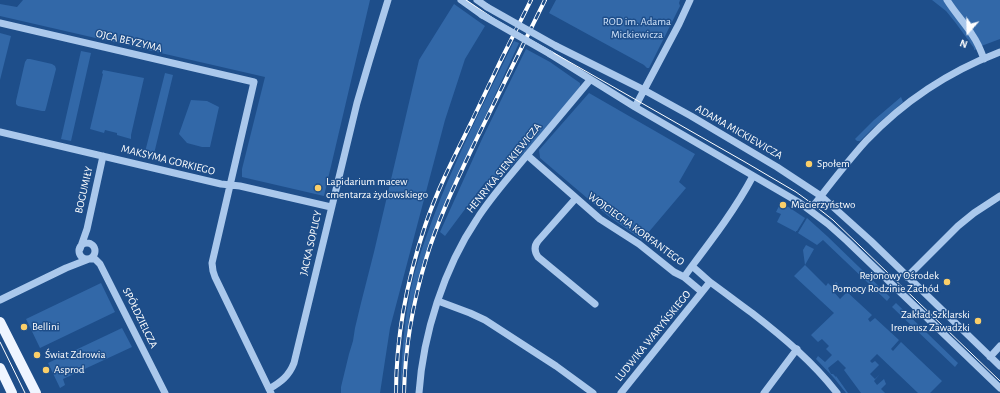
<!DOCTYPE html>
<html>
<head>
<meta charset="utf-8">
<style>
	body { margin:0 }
	#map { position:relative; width:1000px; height:393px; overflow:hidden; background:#1e4e8a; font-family:"Alegreya Sans",sans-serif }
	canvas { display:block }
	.north { position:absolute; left:948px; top:12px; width:40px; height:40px; -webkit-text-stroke:3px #1e4e8a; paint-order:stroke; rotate:200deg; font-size:11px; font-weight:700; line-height:16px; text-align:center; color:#fff }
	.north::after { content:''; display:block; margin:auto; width:14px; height:18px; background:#fff; clip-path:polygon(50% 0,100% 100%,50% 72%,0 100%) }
</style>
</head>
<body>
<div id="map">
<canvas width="1000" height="393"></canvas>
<div class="north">N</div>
</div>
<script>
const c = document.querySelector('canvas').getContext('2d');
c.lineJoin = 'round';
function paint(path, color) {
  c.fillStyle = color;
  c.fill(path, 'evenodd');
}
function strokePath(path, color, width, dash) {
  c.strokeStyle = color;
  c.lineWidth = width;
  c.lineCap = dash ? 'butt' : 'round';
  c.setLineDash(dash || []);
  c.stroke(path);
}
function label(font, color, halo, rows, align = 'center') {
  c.font = font + ' "Alegreya Sans",sans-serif';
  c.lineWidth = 3;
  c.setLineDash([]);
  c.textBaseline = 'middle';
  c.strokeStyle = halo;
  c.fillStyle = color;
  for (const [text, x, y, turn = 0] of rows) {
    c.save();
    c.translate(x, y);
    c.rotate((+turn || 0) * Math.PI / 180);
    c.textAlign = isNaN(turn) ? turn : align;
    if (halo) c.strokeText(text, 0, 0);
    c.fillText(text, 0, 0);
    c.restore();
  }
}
paint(new Path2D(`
	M23,0h347l-46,196 -82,-19v-8l23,-92 -265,-61v-12l17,3z
	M556,0h124l-1,3 1,3 -31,62h-2l-3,-3 -95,-52z
	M932,0h68v39l-24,9 1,1 -3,1v-2l-19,-26 -9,-11z
	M454,4l31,22 -20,33 -20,61 -55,208 -10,65h-39v-6l8,-33 4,-13 2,-13 6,-25 13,-51 45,-192z
	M0,33l11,3 -11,44z
	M514,41l5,2 -72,156 -13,30 -16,54 -8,28 -10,82c2,-40 4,-79 14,-118 5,-19 12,-38 19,-57 23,-61 53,-119 81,-177z
	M526,49l24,13 30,21v5l-45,53 -41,44 -8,-4 -41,55 -5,-4 42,-93z
	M81,51l10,2 -20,88 -10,-2z
	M27,59h3l22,5 3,2 1,3 -10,39 -1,3h-3l-24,-5 -2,-2v-3l9,-39z
	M103,70l41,8 -13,57v4l-14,-4v-2l-12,-3 -1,3 -14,-4 13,-55 -1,-1z
	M165,73l8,2 -20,83 -9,-2z
	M589,93l106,61 -16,28 7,6 -44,52 -35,-25 -67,-57 -1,-8z
	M901,97l2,5 -30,26 -13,13h-3l-2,-2 19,-19z
	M191,100l16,1 12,6 -9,40h-8l-15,-4 -8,-9z
	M781,202l24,16 -8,13h-1v1l-19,-10 4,-8 -5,-2z
	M807,218l20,18 63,61 -3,4 -64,-61 -6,5 -19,-12z
	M806,245l8,4 -9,16 21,21 2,-3 4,4 4,-5 2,2 -5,7 7,8 7,-7 25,23 -4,4 2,3 5,-4 24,22 -8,9 2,2 8,-9 41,39 -12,12h-12l-41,-39 -7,7 2,2 3,-2 4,4 -9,9 5,5 5,-5 -6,7 3,4 7,-6 2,5 -5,5 4,4h-24l-17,-23 2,-2 -8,-8 -10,8 3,6h2l3,3v-1l12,17h-2l-12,-15 -18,-19 2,-3 7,6 7,-7 -6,-6 3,-3 -7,-7 -4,3 -7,-7 23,-22 -40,-37 11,-11 -2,-15z
	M101,283l14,29 -75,36 -14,-29z
	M896,303l62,60 -3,4 -63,-60z
	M122,328l10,19 -69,32 2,6 -5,3 -12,-25z`), '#3268a8');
strokePath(new Path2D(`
	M461,0l21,15
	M477,0l10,7
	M947,0c8,13 18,23 26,36 5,7 8,15 11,23
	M0,23l254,59 -42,181 1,8 2,6 56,116
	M556,46l88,44 47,26 86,51 44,29 50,45 129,125
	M550,54l85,53 165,96 28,21 19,17 153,147
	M635,107l44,-83 11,-24
	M0,132l221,52 19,2 91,21
	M527,155l73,64 39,25 35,28 10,5
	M576,198l-38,43c-4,5 -4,10 0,16l57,47
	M810,210c18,-23 36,-47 56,-69 37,-39 84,-70 134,-89
	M79 251a8 8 0 1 1 16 0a8 8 0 1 1-16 0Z
	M80,249l7,-20 16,-73
	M90,259h5l5,5 65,129
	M692,266l-8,11 18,15
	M907,277l51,-51 16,-13 26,-17
	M710,282c14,10 28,21 42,31 31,24 61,49 85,80
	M0,300l66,-32 23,-9
	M438,301l32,12 15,7 71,46 37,27
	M990,357l10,-11
	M269,389c12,-7 20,-13 25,-26l63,-260 12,-41 19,-62
	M419,393c4,-59 25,-125 58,-174 12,-19 27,-36 41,-53 24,-29 48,-57 72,-86
	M621,393l89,-111 -18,-16c22,-29 44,-58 61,-90
	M764,393l33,-44`), '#aac8ec', 7);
strokePath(new Path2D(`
	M0,322l36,71
	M0,368l12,25`), '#eff5ff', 10);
strokePath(new Path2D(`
	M466,0l30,20 249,142 51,30 18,13 19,15 167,161
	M0,342l25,51`), '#fff', 1);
const rail = new Path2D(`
	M396,393c0,-57 11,-113 29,-167 12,-36 29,-69 46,-103 19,-41 39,-82 60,-123
	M404,393c1,-45 9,-91 22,-134 13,-43 33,-83 52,-123 22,-45 45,-91 67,-136`);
strokePath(rail, '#fff', 4);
strokePath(rail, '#1e4e8a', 2.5, [8]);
strokePath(new Path2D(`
	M487,7l69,39
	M482,15l68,39`), '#aac8ec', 7);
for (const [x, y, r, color] of [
	[809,164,4,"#fbcf69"],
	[318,188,4,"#fbcf69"],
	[783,205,4,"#fbcf69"],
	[947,282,4,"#fbcf69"],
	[978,321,4,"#fbcf69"],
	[24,327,4,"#fbcf69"],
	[37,355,4,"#fbcf69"],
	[46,370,4,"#fbcf69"]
]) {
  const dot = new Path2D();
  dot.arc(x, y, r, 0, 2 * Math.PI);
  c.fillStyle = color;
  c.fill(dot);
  strokePath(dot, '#1e4e8a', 1.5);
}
label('11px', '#cfe2f9', '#1e4e8a', [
	["ROD im. Adama",637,22],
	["Mickiewicza",637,35]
]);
label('11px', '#fff', '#1e4e8a', [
	["OJCA BEYZYMA",129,41,13],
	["ADAMA MICKIEWICZA",739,132,30],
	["MAKSYMA GORKIEGO",168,160,14],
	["HENRYKA SIENKIEWICZA",504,168,-51],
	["BOGUMIŁY",84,190,-77],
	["WOJCIECHA KORFANTEGO",636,229,36],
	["JACKA SOPLICY",311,243,-77],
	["SPÓŁDZIELCZA",140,318,64],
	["LUDWIKA WARYŃSKIEGO",653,336,-51]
]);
label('11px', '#fff', '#1e4e8a', [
	["Społem",817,164],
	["Lapidarium macew",326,182],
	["cmentarza żydowskiego",326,195],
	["Macierzyństwo",791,205],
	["Rejonowy Ośrodek",939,276,"right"],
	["Pomocy Rodzinie Zachód",939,289,"right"],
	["Zakład Szklarski",970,315,"right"],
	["Ireneusz Zawadzki",970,328,"right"],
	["Bellini",32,327],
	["Świat Zdrowia",45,355],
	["Asprod",54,370]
], 'left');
</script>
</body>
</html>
